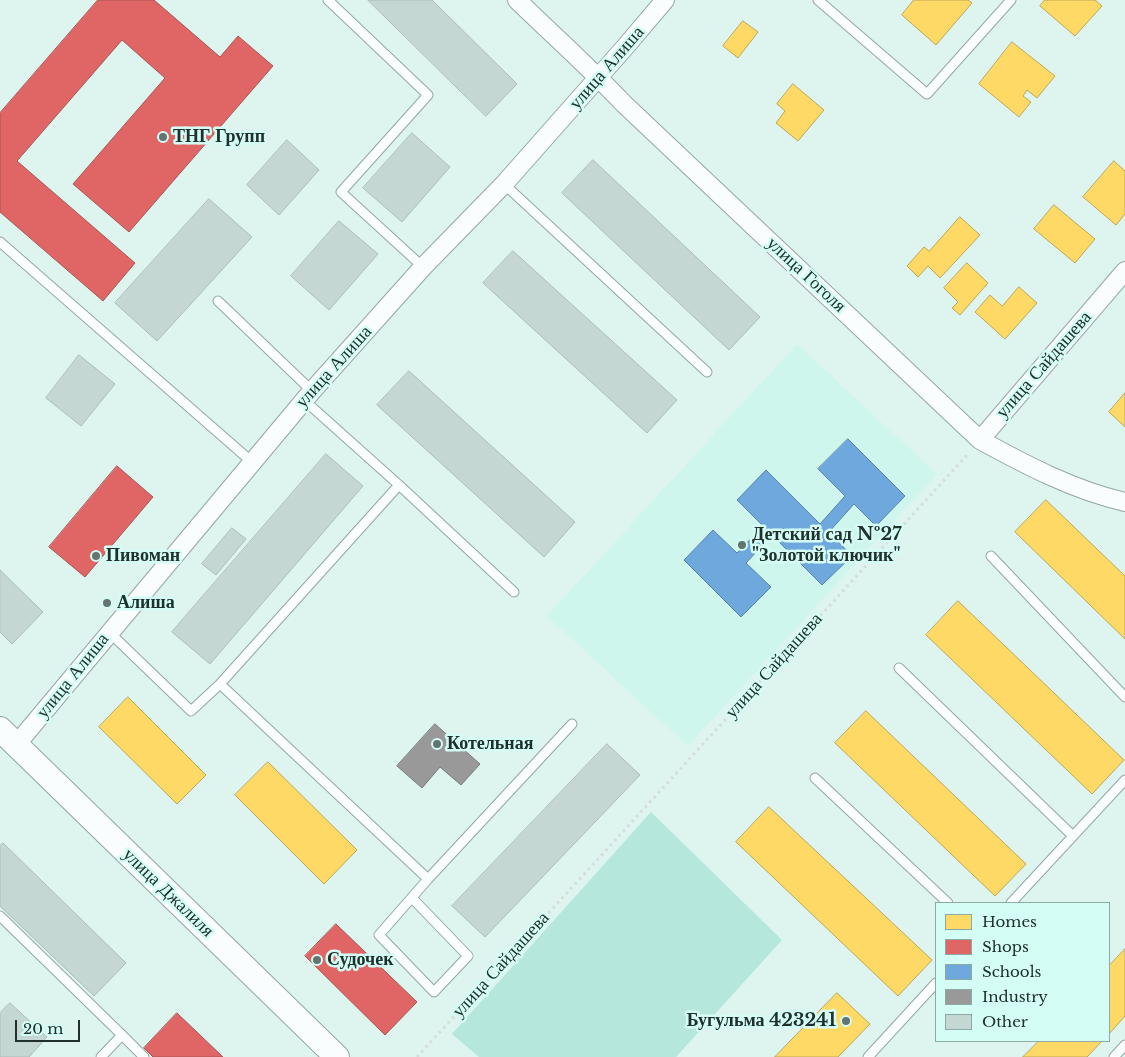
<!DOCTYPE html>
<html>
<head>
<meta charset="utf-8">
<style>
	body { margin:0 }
	#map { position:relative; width:1125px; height:1057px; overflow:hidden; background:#ddf4ef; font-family:"Libre Baskerville",serif }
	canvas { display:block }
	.legend { position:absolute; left:935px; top:902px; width:175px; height:140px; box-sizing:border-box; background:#d4fdf5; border:1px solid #8caba5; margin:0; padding:6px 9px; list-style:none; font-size:15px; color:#20302d }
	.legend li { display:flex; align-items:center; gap:10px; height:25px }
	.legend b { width:25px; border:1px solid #8caba5 }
	.scale { position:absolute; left:15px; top:1020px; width:65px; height:22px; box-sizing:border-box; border:2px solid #20302d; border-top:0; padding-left:6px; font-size:15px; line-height:18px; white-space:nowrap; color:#20302d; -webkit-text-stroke:4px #d4fdf5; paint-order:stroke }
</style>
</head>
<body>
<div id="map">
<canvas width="1125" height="1057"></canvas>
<ul class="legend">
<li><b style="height:14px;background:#ffd966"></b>Homes</li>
<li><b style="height:14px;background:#e06666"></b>Shops</li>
<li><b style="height:14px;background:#6fa8dc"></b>Schools</li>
<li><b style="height:14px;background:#999"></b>Industry</li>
<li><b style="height:14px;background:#c5d7d3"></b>Other</li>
</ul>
<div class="scale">20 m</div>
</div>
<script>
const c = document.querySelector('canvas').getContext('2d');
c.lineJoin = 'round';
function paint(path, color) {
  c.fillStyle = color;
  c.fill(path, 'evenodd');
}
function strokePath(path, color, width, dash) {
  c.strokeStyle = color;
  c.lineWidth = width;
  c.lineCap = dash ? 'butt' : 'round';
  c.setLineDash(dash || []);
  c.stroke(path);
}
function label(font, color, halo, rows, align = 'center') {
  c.font = font + ' "Libre Baskerville",serif';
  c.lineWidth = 5;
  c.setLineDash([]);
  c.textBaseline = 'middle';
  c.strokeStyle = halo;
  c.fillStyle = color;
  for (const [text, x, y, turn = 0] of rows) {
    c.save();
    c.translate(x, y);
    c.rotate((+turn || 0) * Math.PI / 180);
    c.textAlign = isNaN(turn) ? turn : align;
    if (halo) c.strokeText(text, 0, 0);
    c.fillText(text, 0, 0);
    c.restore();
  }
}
paint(new Path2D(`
	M797,344l140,130 -249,272 -141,-130z`), '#cff6ed');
paint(new Path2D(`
	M651,812l131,128 -106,117h-197l-27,-23z`), '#b5e7dd');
const homes = new Path2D(`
	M914,0h54l4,3 -36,42 -34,-30z
	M1045,0h50l7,6 -27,30 -35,-30z
	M743,21l15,11 -20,26 -15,-12z
	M1012,42l43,34 -18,22 -10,-8 -4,6 8,6 -12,15 -40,-33z
	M793,84l31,26 -26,31 -22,-18 9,-12 -8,-7z
	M1114,161l11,10v43l-9,11 -33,-28z
	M1054,205l41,34 -20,24 -41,-34z
	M960,217l20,18 -40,43 -12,-12 -10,11 -11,-11 17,-19 5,4z
	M967,263l21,20 -28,32 -8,-7 6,-6 -14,-14z
	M1019,287l18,16 -32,36 -30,-27 15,-17 12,11z
	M1125,393v34l-16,-15z
	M1046,500l79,76v63l-110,-107z
	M958,601l166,159 -32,34 -166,-159z
	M128,697l78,78 -29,29 -78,-77z
	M866,711l160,153 -31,32 -160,-153z
	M268,762l89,88 -33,34 -89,-89z
	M769,807l163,153 -34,36 -162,-154z
	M1125,949v67l-16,18v-68z
	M837,993l33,31 -32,33h-63z
	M1039,1041h63l-15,16h-64z`);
paint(homes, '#ffd966');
strokePath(homes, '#bca655', 1);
const shops = new Path2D(`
	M98,0h56l66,57 18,-21 35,30 -144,166 -56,-48 92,-106 -43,-38 -105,121 118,102 -32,38 -103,-89v-99z
	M117,466l36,31 -68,80 -36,-30z
	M336,924l81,78 -32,33 -80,-79z
	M177,1013l46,44h-70l-9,-9z`);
paint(shops, '#e06666');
strokePath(shops, '#a65655', 1);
const schools = new Path2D(`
	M848,439l57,57 -29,30 -22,-22 -25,28 23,24 -30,29 -50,-50 -26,28 25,24 -30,30 -57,-57 29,-30 24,23 26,-27 -26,-26 29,-30 54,54 25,-28 -27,-27z`);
paint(schools, '#6fa8dc');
strokePath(schools, '#5784a8', 1);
const industry = new Path2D(`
	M435,724l45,40 -19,21 -21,-18 -18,21 -25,-22z`);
paint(industry, '#999');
strokePath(industry, '#757a79', 1);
const building = new Path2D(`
	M368,0h64l85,84 -31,32z
	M412,133l38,34 -48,55 -39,-34z
	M287,140l32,30 -40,45 -32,-30z
	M593,160l167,157 -31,33 -167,-157z
	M209,199l43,38 -95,104 -42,-38z
	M339,221l39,33 -49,56 -38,-34z
	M513,251l164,149 -30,33 -164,-150z
	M79,355l36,29 -34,42 -35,-28z
	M409,371l166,151 -31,35 -167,-152z
	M326,454l37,32 -153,178 -38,-32z
	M232,528l14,11 -30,36 -14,-11z
	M0,570l43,42 -31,32 -12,-12z
	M607,744l33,31 -155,162 -33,-31z
	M3,843l123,120 -32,33 -94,-90v-60z
	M10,1003l37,34 -18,20h-29v-44z`);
paint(building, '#c5d7d3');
strokePath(building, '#abbcb9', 1);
const lane = new Path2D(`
	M328,0l100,95 -87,97 82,75
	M818,0l109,94 84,-94
	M504,184l203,188
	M0,242l252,220
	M218,301l94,90
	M399,485l115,107
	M991,556l134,141
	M109,632l82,79 29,-27 179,-199 -95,-85
	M899,668l174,168
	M220,684l208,195 -49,56 55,57 34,-36 -56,-58
	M815,778l133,125
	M428,879l144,-155
	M1011,903l114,-123
	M0,916l122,119
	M101,1057l21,-22 22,22
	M868,1057l68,-74
	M1114,1057l11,-12`);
const street = new Path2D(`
	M517,0c36,35 73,68 107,104l356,336c46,25 93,50 145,62
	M980,440l145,-169
	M16,745l296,-354 111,-124 81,-83 122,-138 39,-46`);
const secondary = new Path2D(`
	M0,729l337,328`);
strokePath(lane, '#95a7a3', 11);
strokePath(street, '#95a7a3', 20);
strokePath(secondary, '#95a7a3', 26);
strokePath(new Path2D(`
	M417,1057l551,-603`), '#d5dcdb', 3, [2.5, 4]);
strokePath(lane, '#fafdfd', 9);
strokePath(street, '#fafdfd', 18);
strokePath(secondary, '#fafdfd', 24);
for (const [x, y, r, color] of [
	[163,137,5,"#627571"],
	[742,545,5,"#627571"],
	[96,556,5,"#627571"],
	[107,603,5,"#627571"],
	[437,744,5,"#627571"],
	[317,960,5,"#627571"],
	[846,1021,5,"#627571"]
]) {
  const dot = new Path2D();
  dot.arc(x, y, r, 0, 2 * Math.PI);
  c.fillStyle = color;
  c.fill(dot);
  strokePath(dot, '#d4fdf5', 2);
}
label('18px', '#20302d', '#d4fdf5', [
	["улица Алиша",607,68,-49],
	["улица Гоголя",806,275,43],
	["улица Сайдашева",1044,365,-49],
	["улица Алиша",334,367,-48],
	["улица Сайдашева",774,666,-48],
	["улица Алиша",73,676,-51],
	["улица Джалиля",168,893,44],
	["улица Сайдашева",501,965,-48]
]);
label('bold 18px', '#20302d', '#d4fdf5', [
	["ТНГ Групп",173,137],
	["Детский сад №27",752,535],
	["\"Золотой ключик\"",752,556],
	["Пивоман",106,556],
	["Алиша",117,603],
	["Котельная",447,744],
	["Судочек",327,960],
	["Бугульма 423241",836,1021,"right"]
], 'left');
</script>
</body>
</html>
